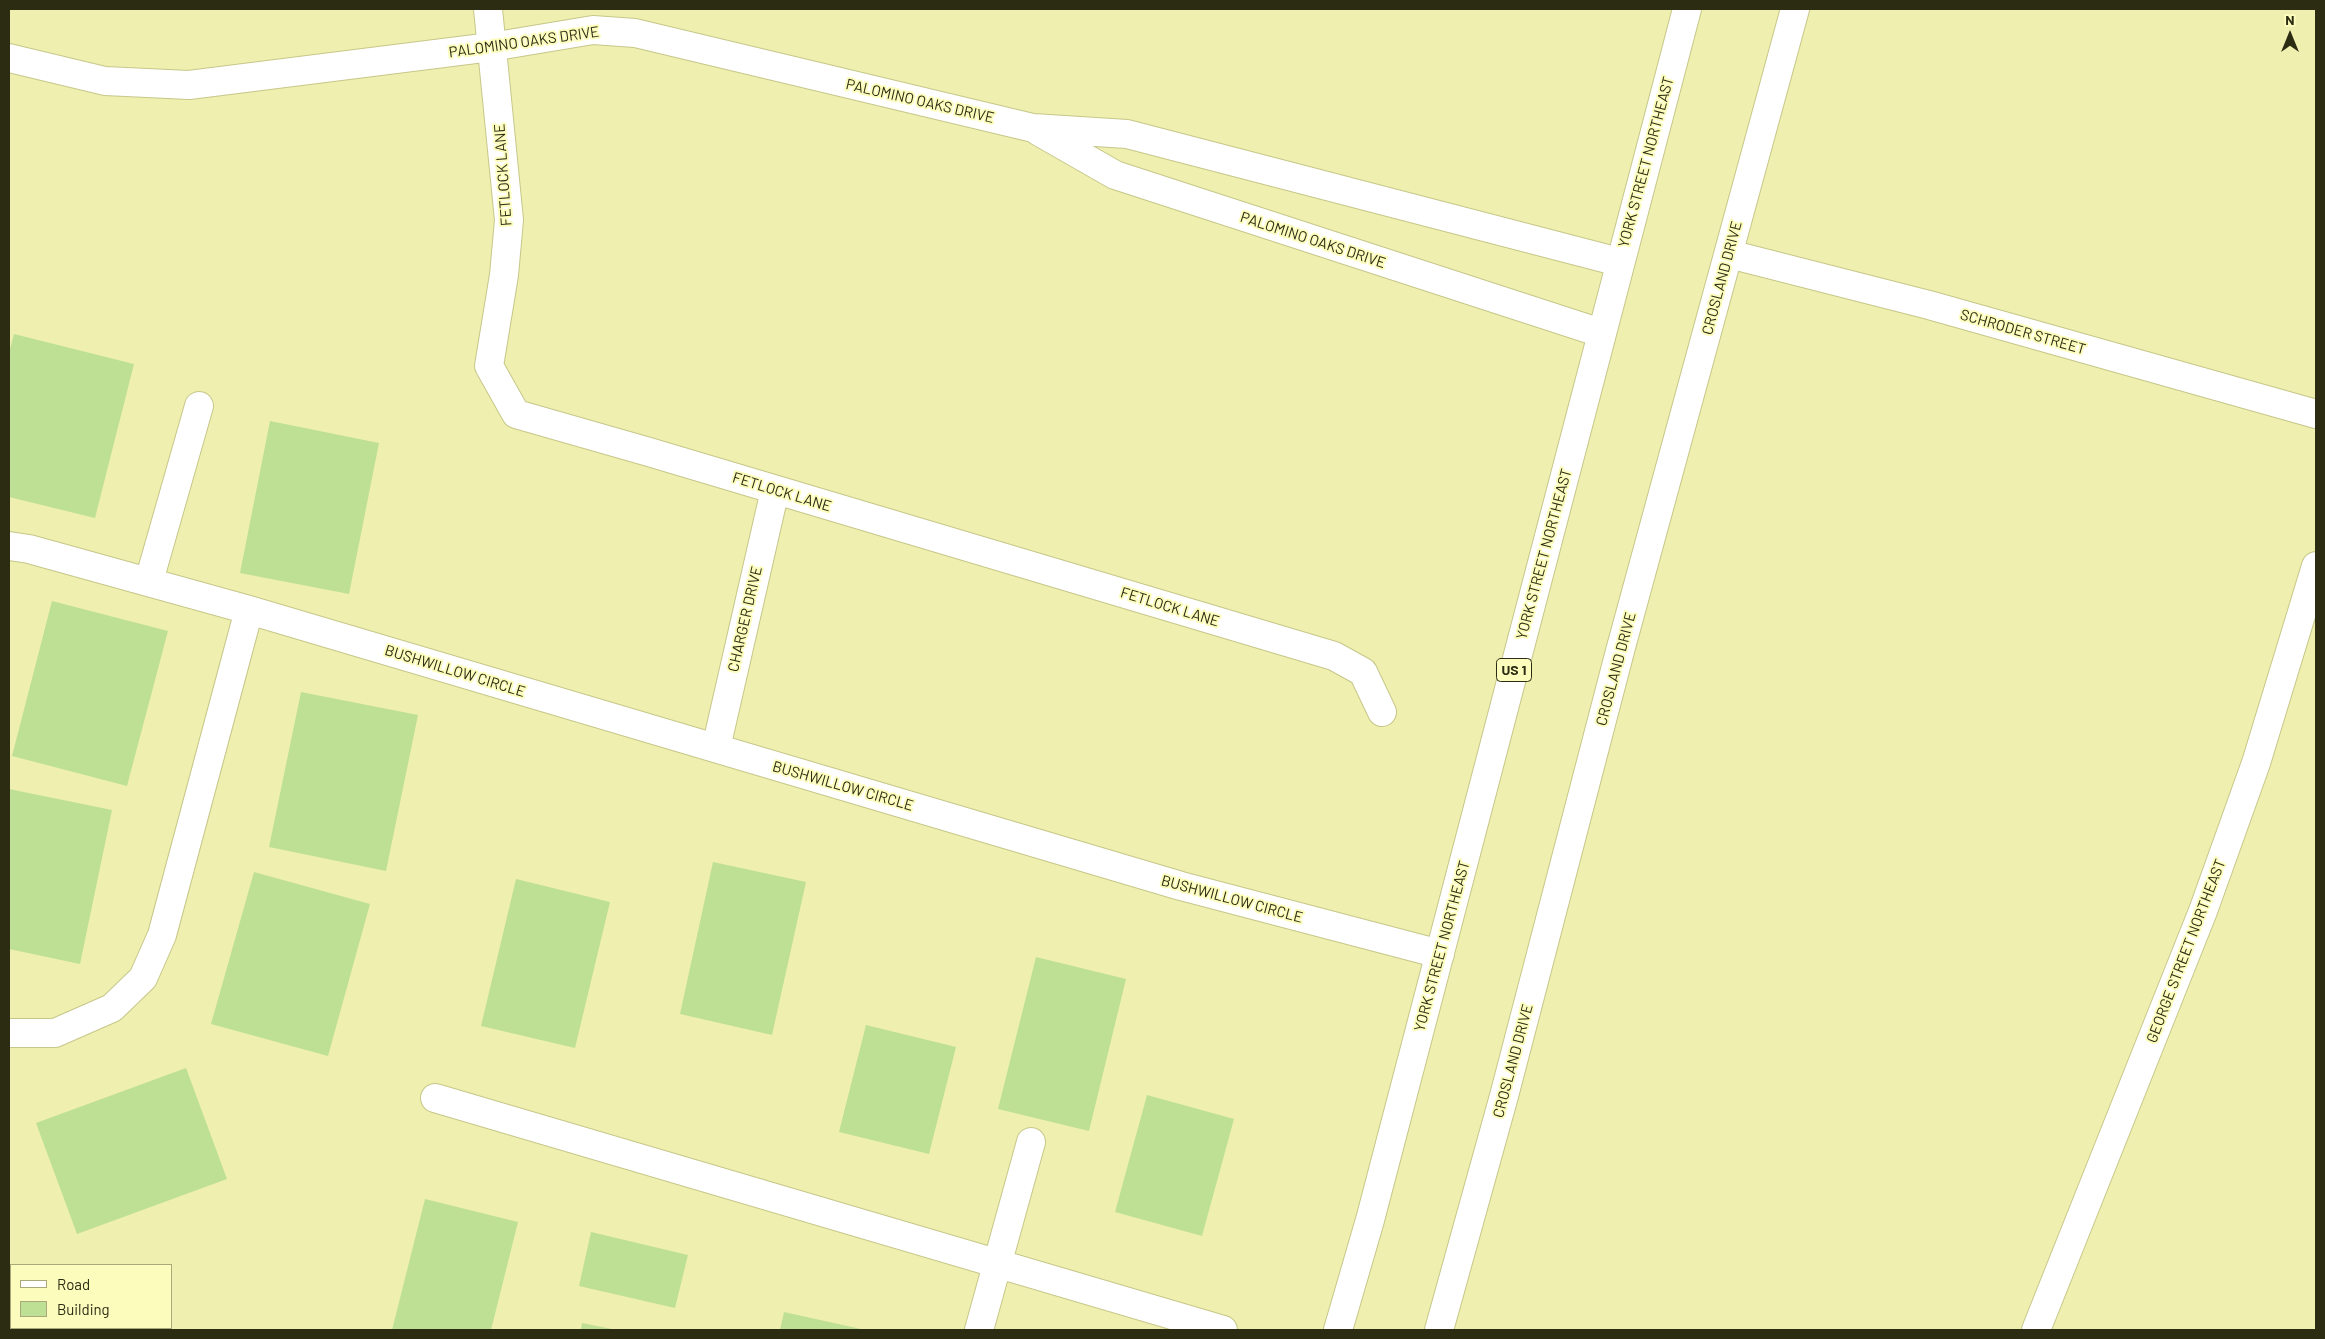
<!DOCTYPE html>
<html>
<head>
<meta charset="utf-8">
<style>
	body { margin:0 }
	#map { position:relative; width:2325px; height:1339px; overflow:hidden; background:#efefb0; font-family:Barlow,sans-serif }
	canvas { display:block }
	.frame { position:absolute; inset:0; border:10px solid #2c2c13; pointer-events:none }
	.legend { position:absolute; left:10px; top:1264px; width:162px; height:65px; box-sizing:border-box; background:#fcfdbd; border:1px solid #a9a979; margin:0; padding:6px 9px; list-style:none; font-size:15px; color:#2c2c13 }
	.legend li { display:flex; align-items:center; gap:10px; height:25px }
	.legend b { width:25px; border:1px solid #a9a979 }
	.north { position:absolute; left:2265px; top:10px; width:50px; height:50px; -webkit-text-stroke:4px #fcfdbd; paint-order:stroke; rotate:0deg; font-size:14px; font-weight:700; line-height:20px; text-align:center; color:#2c2c13 }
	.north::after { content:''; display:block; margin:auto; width:18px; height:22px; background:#2c2c13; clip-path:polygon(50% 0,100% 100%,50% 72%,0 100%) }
</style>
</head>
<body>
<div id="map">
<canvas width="2325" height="1339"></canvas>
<div class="frame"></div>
<ul class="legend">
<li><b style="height:6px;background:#fff"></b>Road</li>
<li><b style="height:14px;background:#bee095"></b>Building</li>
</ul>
<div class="north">N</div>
</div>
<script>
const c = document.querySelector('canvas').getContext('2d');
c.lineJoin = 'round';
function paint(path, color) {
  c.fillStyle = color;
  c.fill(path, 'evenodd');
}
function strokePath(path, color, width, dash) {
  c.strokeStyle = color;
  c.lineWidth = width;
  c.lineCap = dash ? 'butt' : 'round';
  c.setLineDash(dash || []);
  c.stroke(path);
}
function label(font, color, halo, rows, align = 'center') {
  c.font = font + ' Barlow,sans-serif';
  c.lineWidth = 4;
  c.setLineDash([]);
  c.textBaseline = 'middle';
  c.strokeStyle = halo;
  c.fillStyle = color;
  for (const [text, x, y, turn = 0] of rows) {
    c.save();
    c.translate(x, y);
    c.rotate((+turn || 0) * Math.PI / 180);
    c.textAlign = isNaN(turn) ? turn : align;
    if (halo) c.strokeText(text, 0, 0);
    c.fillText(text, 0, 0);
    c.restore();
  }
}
paint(new Path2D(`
	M14,334l120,30 -39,154 -86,-21v-144z
	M270,421l109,22 -30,151 -109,-21z
	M52,601l116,30 -41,155 -115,-30z
	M301,692l117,23 -32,156 -117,-24z
	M9,789l103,21 -32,154 -71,-15z
	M713,862l93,20 -34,153 -92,-21z
	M254,872l116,32 -42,152 -117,-32z
	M516,879l94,23 -35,146 -94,-22z
	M1036,957l90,22 -37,152 -91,-22z
	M866,1025l90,22 -27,107 -90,-22z
	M186,1068l41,111 -150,55 -41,-111z
	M1147,1095l87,24 -32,117 -87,-24z
	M425,1199l93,23 -27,108h-99z
	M591,1232l97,23 -13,53 -96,-22z
	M784,1312l77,17v1h-81z
	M582,1323l30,6v1h-31z`), '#bee095');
const minor = new Path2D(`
	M488,9l21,211 -5,55 -15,91 27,48 133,38 685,204 29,16 19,40
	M9,58l96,23 84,4 302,-38 102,-17 42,3 398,95 94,6 492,128
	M1038,131l77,44 486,158
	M1729,254l200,51 387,109
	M9,546l20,3 220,61 932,276 259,68
	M149,581l50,-175
	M716,748l59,-258
	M9,1033h46l57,-25 31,-30 19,-43 87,-325
	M435,1098l788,232
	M979,1330l52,-188
	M1439,1330l65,-234 116,-445 175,-642
	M2036,1330l167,-419 53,-148 60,-197`);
const highway = new Path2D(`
	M1338,1330l32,-110 317,-1211`);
strokePath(minor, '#c6c789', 30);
strokePath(highway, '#c6c789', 30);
strokePath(minor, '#fff', 28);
strokePath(highway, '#fff', 28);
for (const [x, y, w] of [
	[1514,670,35]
]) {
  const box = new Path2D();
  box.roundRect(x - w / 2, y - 11.5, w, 23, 4);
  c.fillStyle = '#fcfdbd';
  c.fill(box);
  strokePath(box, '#2c2c13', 1);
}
label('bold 14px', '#2c2c13', null, [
	["US 1",1514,670]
]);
label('15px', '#2c2c13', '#fcfdbd', [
	["PALOMINO OAKS DRIVE",524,42,-8],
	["PALOMINO OAKS DRIVE",920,101,13],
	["YORK STREET NORTHEAST",1646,162,-75],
	["FETLOCK LANE",503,175,-94],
	["PALOMINO OAKS DRIVE",1313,240,18],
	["CROSLAND DRIVE",1722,278,-75],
	["SCHRODER STREET",2023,332,16],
	["FETLOCK LANE",782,492,17],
	["YORK STREET NORTHEAST",1544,554,-75],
	["FETLOCK LANE",1170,607,17],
	["CHARGER DRIVE",745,619,-77],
	["CROSLAND DRIVE",1616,669,-75],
	["BUSHWILLOW CIRCLE",455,671,17],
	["BUSHWILLOW CIRCLE",843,786,16],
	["BUSHWILLOW CIRCLE",1232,899,15],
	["YORK STREET NORTHEAST",1442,946,-75],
	["GEORGE STREET NORTHEAST",2186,951,-69],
	["CROSLAND DRIVE",1513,1061,-75]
]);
</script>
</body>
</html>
